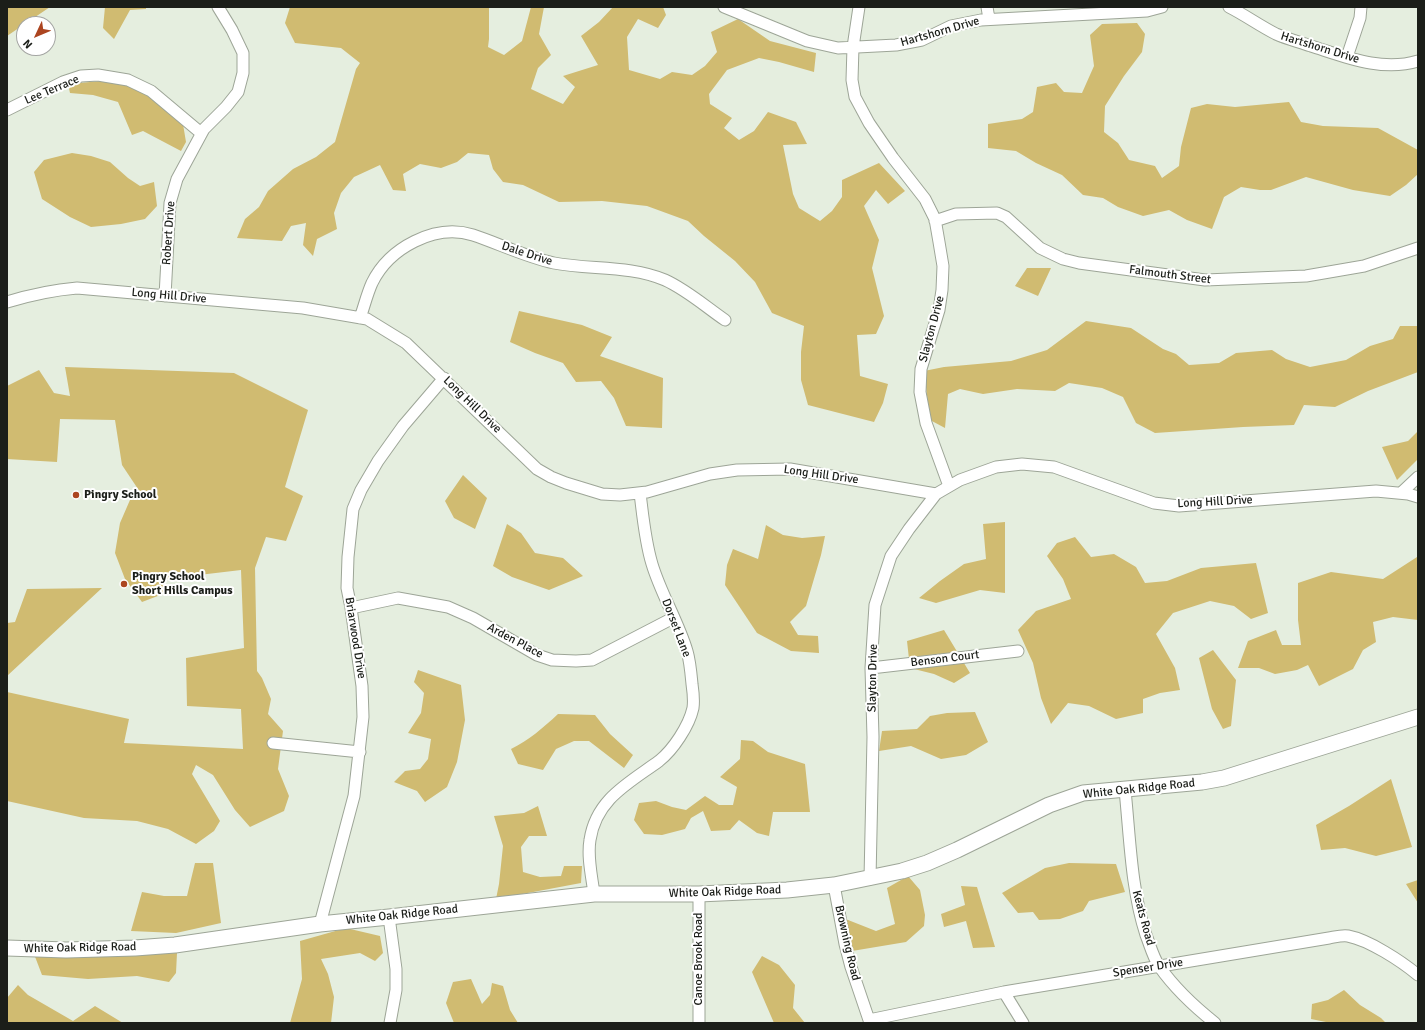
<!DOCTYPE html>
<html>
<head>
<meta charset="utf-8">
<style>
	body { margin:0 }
	#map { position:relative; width:1425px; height:1030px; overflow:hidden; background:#e5eedf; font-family:Signika,sans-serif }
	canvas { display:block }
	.frame { position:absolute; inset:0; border:8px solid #1b1e19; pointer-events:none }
	.north { position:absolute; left:16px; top:16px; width:40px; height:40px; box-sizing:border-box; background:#fff; border:1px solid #a4a5a3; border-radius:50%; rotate:226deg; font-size:11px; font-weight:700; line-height:16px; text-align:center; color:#1b1e19 }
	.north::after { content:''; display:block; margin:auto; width:14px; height:18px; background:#ac4520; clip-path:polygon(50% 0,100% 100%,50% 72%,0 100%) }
</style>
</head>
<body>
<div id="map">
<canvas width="1425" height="1030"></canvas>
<div class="frame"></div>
<div class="north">N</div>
</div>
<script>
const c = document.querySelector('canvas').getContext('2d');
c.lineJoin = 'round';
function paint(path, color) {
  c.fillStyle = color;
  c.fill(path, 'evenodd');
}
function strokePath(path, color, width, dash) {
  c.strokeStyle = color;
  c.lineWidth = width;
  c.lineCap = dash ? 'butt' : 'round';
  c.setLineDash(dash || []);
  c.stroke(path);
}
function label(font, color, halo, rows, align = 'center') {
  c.font = font + ' Signika,sans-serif';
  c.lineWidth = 4;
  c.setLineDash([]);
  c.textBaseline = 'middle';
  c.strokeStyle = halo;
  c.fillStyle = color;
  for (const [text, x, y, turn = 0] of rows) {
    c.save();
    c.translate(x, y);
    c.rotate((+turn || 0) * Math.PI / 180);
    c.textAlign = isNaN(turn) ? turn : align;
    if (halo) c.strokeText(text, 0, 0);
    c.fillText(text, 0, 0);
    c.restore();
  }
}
paint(new Path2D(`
	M7,7h43l-43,29z
	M105,7h41v2l-16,1 -16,29 -11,-11z
	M290,7h199v32l-1,8 16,8 18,-14 9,-34h13l-5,27 12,21 -13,13 -7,21 32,15 12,-17 -12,-11 35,-11 -17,-29 18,-14 14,-15h50l3,8 -8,13 -20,-9 -11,18 2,33 31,9 12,-7 20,3 13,-9 12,-14 -6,-20 27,-13 32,22 46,12 -2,19 -35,-10 -20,-4 -32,12 -18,24 1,10 22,14 -8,10 15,12 15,-9 14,-19 28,10 11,22 -24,1 10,49 6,14 21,13 12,-10 10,-14v-17l37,-17 26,28 -17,13 -12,-14 -12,16 15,34 -7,28 12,48 -8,18 -19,1 3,41 28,8 -5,19 -9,19 -66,-17 -7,-25v-28l3,-26 -32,-13 -17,-31 -20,-21 -31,-25 -16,-15 -41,-15 -45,-5 -43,1 -36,-17 -20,-3 -10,-13 -4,-14 -21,-2 -11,9 -16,6 -21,-4 -17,10 3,17 -13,-1 -13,-25 -26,12 -13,16 -7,20 3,16 -20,10 -4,17 -10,-11 3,-22 -15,3 -9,15 -45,-3 8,-19 14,-12 9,-16 25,-22 23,-12 19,-15 21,-73 4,-6 -19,-15 -46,-5 -10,-20z
	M1137,23l8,11 -3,18 -18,24 -19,30 -1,26 14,11 11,17 26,6 7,12 17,-12 2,-19 10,-39 16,-4 28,3 54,-5 12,20 22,4 55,2 40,22v24l-12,11 -16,11 -37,-6 -47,-13 -35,13h-11l-19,-3 -17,10 -12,32 -25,-9 -18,-10 -26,6 -25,-9 -15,-9 -20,-3 -21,-20 -26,-12 -20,-12 -28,-3v-24l34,-5 11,-7 4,-25 19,-4 8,9 18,1 12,-27 -4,-31 12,-11z
	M101,81l28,3 25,14 29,26 3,18 -5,9 -38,-20 -11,4 -14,-33 -25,-7 -23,-2 -2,-9z
	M72,153l19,3 19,6 18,16 12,8 14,-4 3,24 -12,13 -24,5 -30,3 -21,-10 -28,-18 -8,-27 10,-12z
	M1027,268h24l-13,28 -23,-10z
	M519,311l63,14 30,12 -12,19 63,22 -1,50 -36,-2 -12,-28 -13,-17 -25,1 -13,-19 -28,-10 -25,-11z
	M1086,321l45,7 32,21 13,5 13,11 30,-2 17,-10 36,-3 14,9 24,8 36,-7 24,-14 23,-7 7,-13h17l1,46 -50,19 -33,16 -31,-2 -10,20 -51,2 -88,6 -19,-10 -13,-26 -21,-9 -33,-5 -14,8 -38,-2 -34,5 -23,-5 -12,5 -3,34 -15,-8 -6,-49 20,-4 67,-6 36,-11z
	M65,367l169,6 74,37 -23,77 18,9 -17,45 -20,-4 -11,31 2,103 5,7 9,21 -3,15 15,17 -5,38 11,27 -5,15 -34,16 -15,-17 -22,-35 -17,-10 -4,9 28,47 -6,10 -18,13 -28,-15 -31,-8 -53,-3 -77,-17v-109l122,27 -5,24 119,6 -2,-40 -54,-3 -1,-48 58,-10 -3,-78 -76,9 -2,15 -21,8 -17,-23 -10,-26 5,-30 13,-30 7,-1 -18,-27 -7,-45 -55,-1 -3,43 -50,-3v-73l32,-16 15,23 16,3z
	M1418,431v28l-21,21 -15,-33 26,-6z
	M463,475l24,23 -12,31 -21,-11 -9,-17z
	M1005,522v71l-25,-3 -44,13 -17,-5 21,-17 24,-17 22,-5 -3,-35z
	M507,524l14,9 14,20 28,5 20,18 -34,14 -37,-13 -19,-11z
	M766,525l17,10 19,3 23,-2 -4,19 -15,51 -16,16 8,13 20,1 1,17 -28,-2 -34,-18 -32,-48 2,-20 6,-16 25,10z
	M1075,537l16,20 23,-3 22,13 9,16 22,-2 34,-13 55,-5 12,50 -17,6 -17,-13 -24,-5 -37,12 -17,21 19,34 5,22 -20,3 -17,6v14l-27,6 -27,-13 -21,-3 -17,21 -10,-26 -8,-35 -15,-33 18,-19 35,-12 -8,-20 -16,-23 10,-13z
	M1417,557l1,63 -25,-3 -20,5 3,20 -13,8 -10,19 -34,17 -11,-21 -11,5 -22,4 -16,-6h-21l10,-27 28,-11 6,15h19l-3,-25v-37l33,-11 52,7z
	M102,588l-95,88v-53l8,-1 12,-33z
	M944,630l26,43 -16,10 -20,-9 -24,-6 -3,-27z
	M1213,650l23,30 -5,46 -8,3 -11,-20 -13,-51z
	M418,670l43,15 4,35 -8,42 -10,25 -22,15 -8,-11 -23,-9 11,-11 15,-2 8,-10 3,-20 -23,-6 13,-20 3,-20 -10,-11z
	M975,712l13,30 -22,13 -25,4 -30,-13 -32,5 3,-20 35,-2 13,-13 17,-3z
	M558,714l37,1 15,19 23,21 -9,13 -35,-27h-15l-18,8 -13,21 -25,-6 -7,-15c18,-9 32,-21 47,-35z
	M741,740l12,1 15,11 37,12 5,48h-37l-4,24 -12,-3 -18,-13 -9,10 -19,1 -8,-20 -12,7 -6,11 -23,6 -18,-1 -10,-14 5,-17 17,-2 16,6 14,3 19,-14 14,9h14l4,-18 -17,-10 20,-18z
	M1391,779l21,68 -36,9 -31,-8 -24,2 -5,-25 33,-19z
	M538,806l9,30h-18l-8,11 2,25 17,5 21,-1 3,-10h18l-1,17 -85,16 3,-15 4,-38 -9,-30 30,-3z
	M195,863h18l8,60 -45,10 -45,-2 11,-39 22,4h23z
	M1069,863l47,1 9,28 -36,9 -6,10 -23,8 -21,1 -6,-8 -15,1 -16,-20 43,-25z
	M908,876l12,14 5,25 -1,11 -18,16 -54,9 -9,-33 33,13 19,-7 -8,-36z
	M1418,880v23l-12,-19z
	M961,886l16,1 18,60 -22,1 -7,-27 -22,6 -3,-13 24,-9z
	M346,928l34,8 3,17 -8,8 -15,-8 -39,6 7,15 6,23 -3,26h-41l12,-44 -2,-38z
	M177,953l-1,20 -7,9 -32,-6 -49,3 -46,-4 -8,-21 64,2z
	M762,956l17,9 16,20 -2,23 12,15h-31l-22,-51z
	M471,979l11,25 8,-9 2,-12 11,3 7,24 8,13h-64l-8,-20 7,-21z
	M18,985l10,10 45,26 22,-15 28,17h-116v-25z
	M1344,990l16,15 21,13 5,5h-55l-20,-4 1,-15 16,-4z`), '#d0bb71');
const street = new Path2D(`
	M724,7l83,34 31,7 58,-3 26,-5 29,-14 30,-6 166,-9 15,-4
	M859,7l-6,40 -1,33 3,17 14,26 24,35 32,41 10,20 4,23 4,24 -1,24 -3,20 -18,59 -1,23 6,31 23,63
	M987,7l2,12
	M1229,7c16,8 31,19 47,27 11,5 24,8 35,12 35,11 71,26 107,15
	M1347,57l13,-39 1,-11
	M7,110l56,-28 18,-6 17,-1 30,5 23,11 50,42
	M935,221l21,-7 41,-1 9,4 34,31 23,11 16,4 126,17 101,-4 58,-10 54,-18
	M165,296l5,-93 7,-24 27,-50 22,-22 12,-15 5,-19v-20l-11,-23 -14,-23
	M7,302c23,-7 46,-12 70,-14l226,20 64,11 39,24 131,126 14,8 15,6 36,11 18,1 27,-3 63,-18 27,-4 53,-1 146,25
	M360,318c4,-11 7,-24 12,-35 17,-35 63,-60 101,-48 27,9 53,22 81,28 36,7 76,2 111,17 22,10 41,27 60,40
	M1401,493l17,-16
	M351,608l47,-10 50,9 25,11 64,37 15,5 24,1 16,-1 81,-42
	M871,668l147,-17
	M273,743l87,9
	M1125,790c5,48 6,99 21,145 4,10 7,22 13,31 14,20 37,42 56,57
	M870,879l3,-142 -2,-69 4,-63 16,-49 18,-27 27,-35 24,-14 36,-13 26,-3 32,3 100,36 25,3 197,-15 32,3 10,3
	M834,885l11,59 6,23 19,56
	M594,894c-2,-17 -7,-37 -4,-54 6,-41 39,-57 69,-79 14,-11 30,-35 34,-53 1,-7 0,-17 -1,-24 -1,-11 -2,-23 -5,-33 -9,-30 -26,-57 -35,-87 -7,-23 -9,-47 -12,-71
	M389,917l7,52v21l-6,33
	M320,924l34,-128 9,-79 -1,-31 -11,-78 -4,-20 1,-31 5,-48 8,-19 17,-29 25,-35 41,-48
	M1004,992l19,31
	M869,1020l135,-28 325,-54c6,-1 13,-3 19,-2 21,4 53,25 70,39
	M699,1023v-129`);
const secondary = new Path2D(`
	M7,948l59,2 69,-2 40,-3 145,-21 69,-7 205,-23h105l88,-4 47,-5 68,-14 25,-8 30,-13 92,-45 34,-12 119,-11 22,-4 194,-61`);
strokePath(street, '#9da597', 13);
strokePath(secondary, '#9da597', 17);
strokePath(street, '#fff', 11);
strokePath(secondary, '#fff', 15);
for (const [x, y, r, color] of [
	[76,495,4,"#ac4520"],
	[124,584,4,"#ac4520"]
]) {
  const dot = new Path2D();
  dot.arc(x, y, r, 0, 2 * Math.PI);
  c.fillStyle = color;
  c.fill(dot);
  strokePath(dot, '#fff', 1.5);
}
label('12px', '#1b1e19', '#fff', [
	["Hartshorn Drive",940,32,-16],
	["Hartshorn Drive",1320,48,17],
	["Lee Terrace",52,90,-23],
	["Robert Drive",169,233,-86],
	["Dale Drive",527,254,18],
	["Falmouth Street",1170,275,7],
	["Long Hill Drive",169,296,5],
	["Slayton Drive",932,329,-75],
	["Long Hill Drive",472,405,44],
	["Long Hill Drive",821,475,8],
	["Long Hill Drive",1215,502,-3],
	["Dorset Lane",676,628,69],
	["Briarwood Drive",355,638,81],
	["Arden Place",515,641,28],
	["Benson Court",945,659,-7],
	["Slayton Drive",873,678,-89],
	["White Oak Ridge Road",1139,789,-6],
	["White Oak Ridge Road",725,892,-2],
	["White Oak Ridge Road",402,915,-6],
	["Keats Road",1143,918,75],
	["Browning Road",847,943,77],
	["White Oak Ridge Road",80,948,-1],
	["Canoe Brook Road",699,959,-90],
	["Spenser Drive",1148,968,-9]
]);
label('bold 12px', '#1b1e19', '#fff', [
	["Pingry School",84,495],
	["Pingry School",132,577],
	["Short Hills Campus",132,591]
], 'left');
</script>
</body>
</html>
